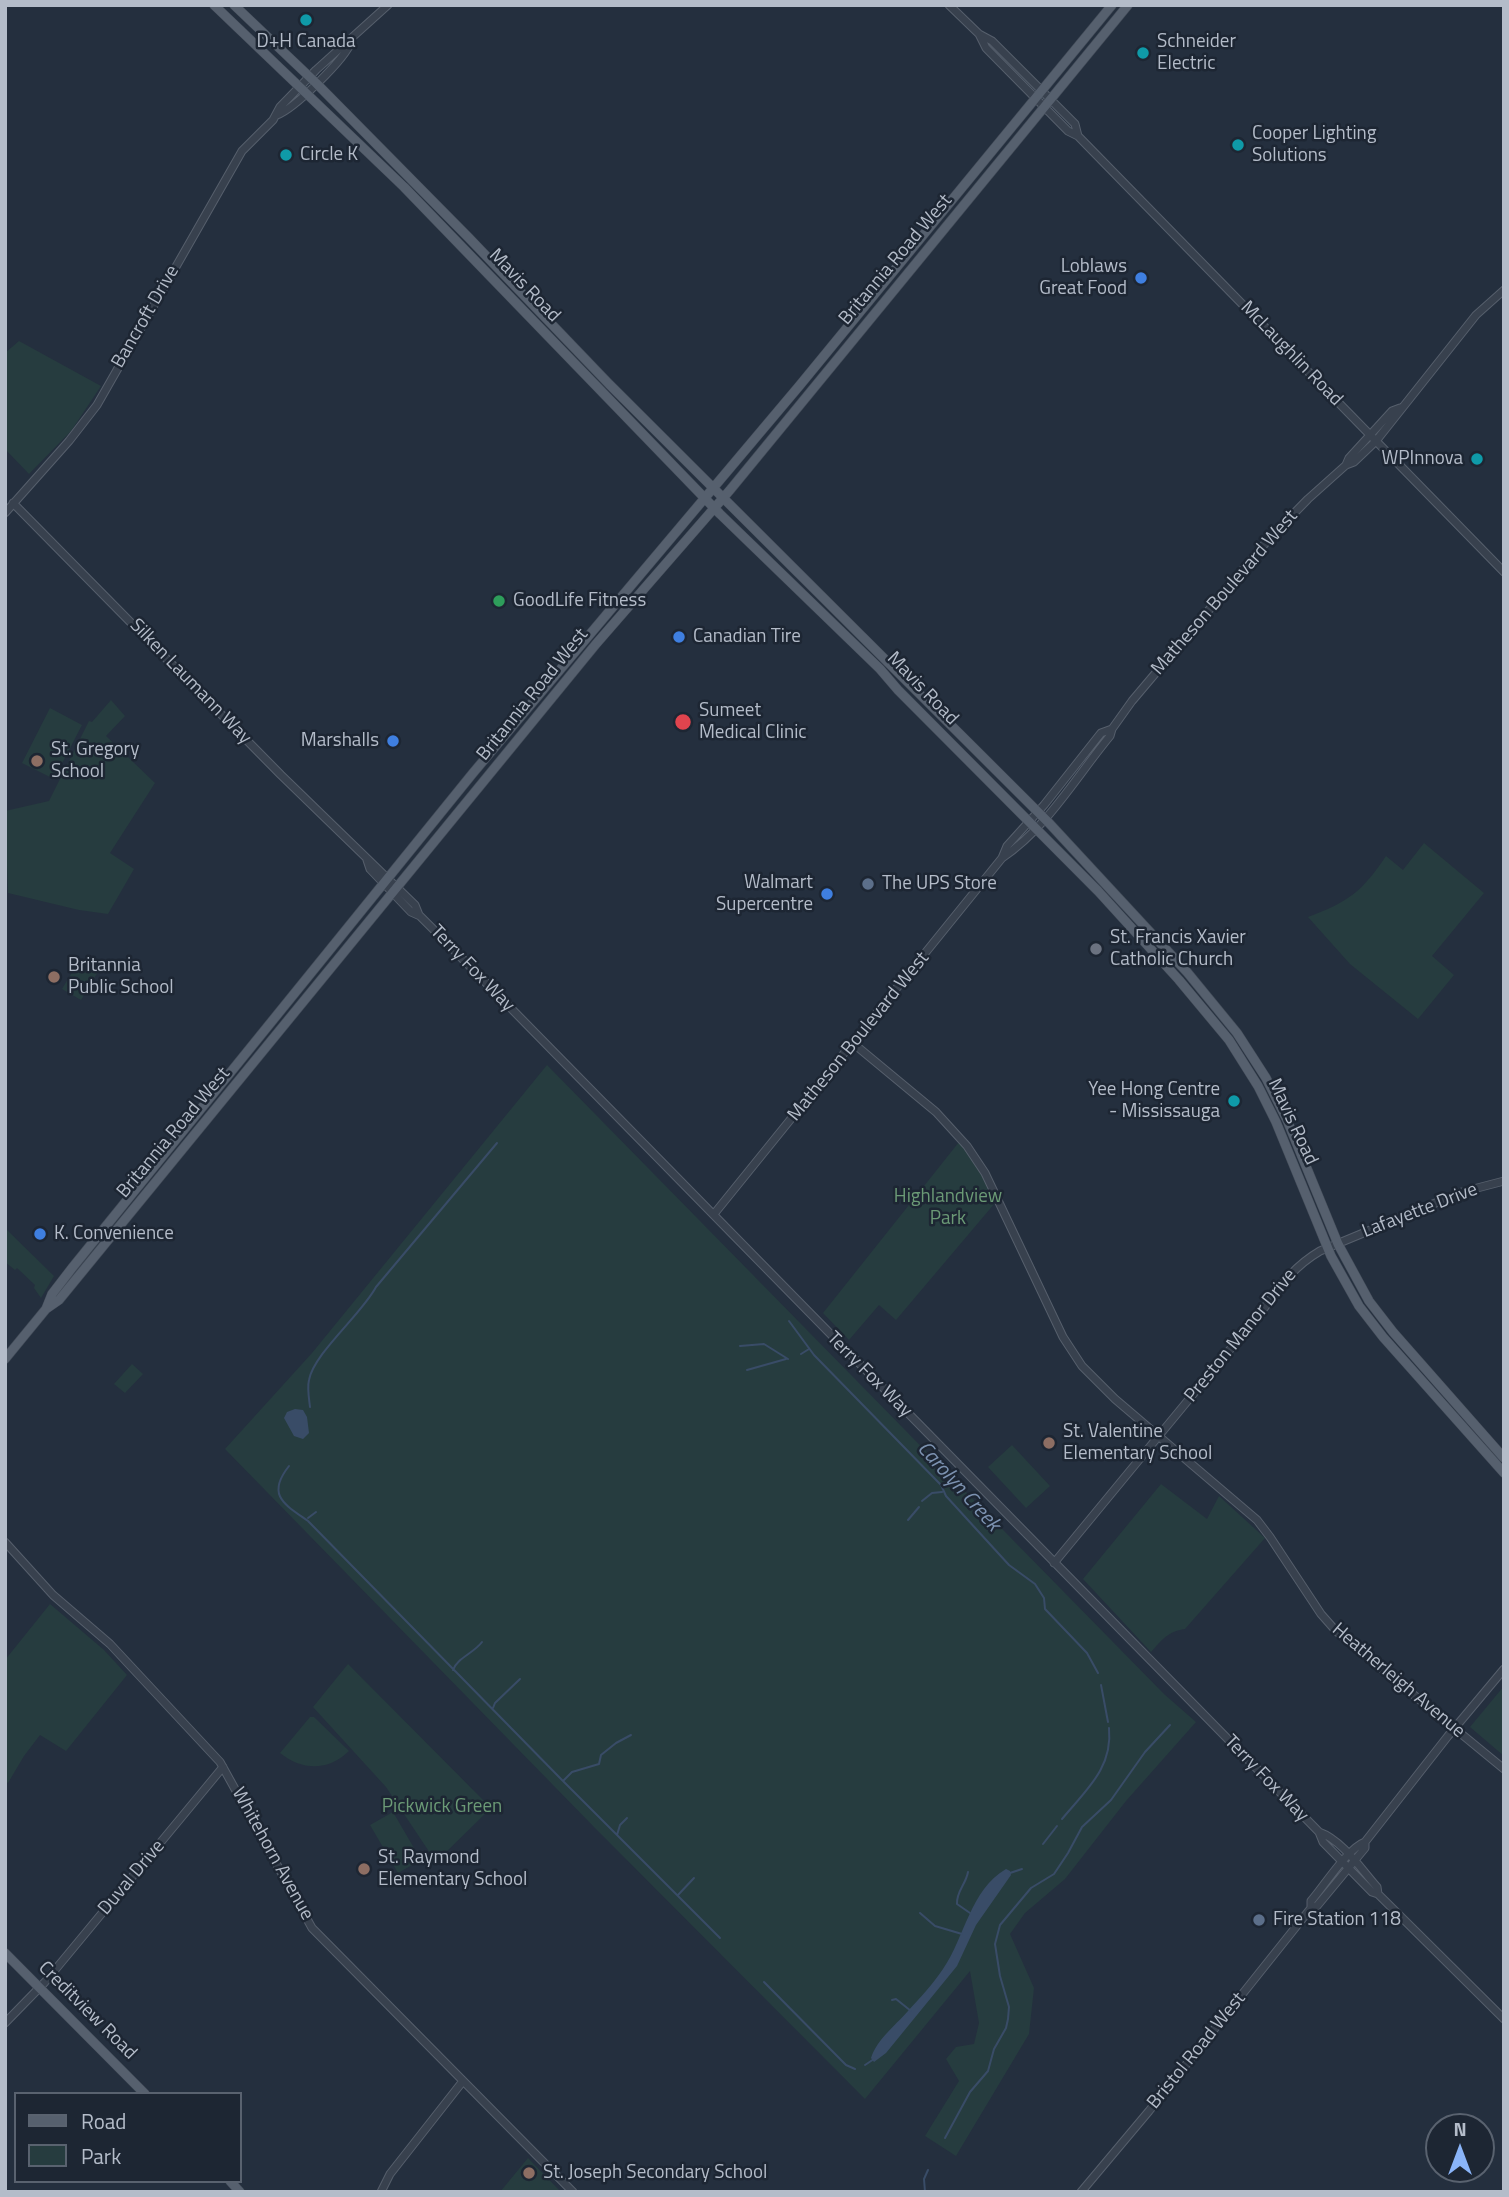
<!DOCTYPE html>
<html>
<head>
<meta charset="utf-8">
<style>
	body { margin:0 }
	#map { position:relative; width:1509px; height:2197px; overflow:hidden; background:#242f3e; font-family:"Titillium Web",sans-serif }
	canvas { display:block }
	.frame { position:absolute; inset:0; border:7px solid #b4bcc9; pointer-events:none }
	.legend { position:absolute; left:14px; top:2092px; width:228px; height:91px; box-sizing:border-box; background:#1d2633; border:2px solid #59626f; margin:0; padding:9px 12px; list-style:none; font-size:21px; color:#b4bcc9 }
	.legend li { display:flex; align-items:center; gap:14px; height:35px }
	.legend b { width:35px; border:2px solid #59626f }
	.north { position:absolute; left:1425px; top:2113px; width:70px; height:70px; box-sizing:border-box; background:#1d2633; border:2px solid #59626f; border-radius:50%; rotate:0deg; font-size:19px; font-weight:700; line-height:28px; text-align:center; color:#b4bcc9 }
	.north::after { content:''; display:block; margin:auto; width:24px; height:32px; background:#8ab4f8; clip-path:polygon(50% 0,100% 100%,50% 72%,0 100%) }
</style>
</head>
<body>
<div id="map">
<canvas width="1509" height="2197"></canvas>
<div class="frame"></div>
<ul class="legend">
<li><b style="height:9px;background:#56606e"></b>Road</li>
<li><b style="height:19px;background:#263c3f"></b>Park</li>
</ul>
<div class="north">N</div>
</div>
<script>
const c = document.querySelector('canvas').getContext('2d');
c.lineJoin = 'round';
function paint(path, color) {
  c.fillStyle = color;
  c.fill(path, 'evenodd');
}
function strokePath(path, color, width, dash) {
  c.strokeStyle = color;
  c.lineWidth = width;
  c.lineCap = dash ? 'butt' : 'round';
  c.setLineDash(dash || []);
  c.stroke(path);
}
function label(font, color, halo, rows, align = 'center') {
  c.font = font + ' "Titillium Web",sans-serif';
  c.lineWidth = 5;
  c.setLineDash([]);
  c.textBaseline = 'middle';
  c.strokeStyle = halo;
  c.fillStyle = color;
  for (const [text, x, y, turn = 0] of rows) {
    c.save();
    c.translate(x, y);
    c.rotate((+turn || 0) * Math.PI / 180);
    c.textAlign = isNaN(turn) ? turn : align;
    if (halo) c.strokeText(text, 0, 0);
    c.fillText(text, 0, 0);
    c.restore();
  }
}
paint(new Path2D(`
	M19,341l82,45 -30,45 -42,43 -24,-25v-96z
	M111,700l14,16 -19,20 49,47 -45,70 24,16 -26,45 -29,-4 -71,-17 -3,-82 44,-10 40,-80 3,1z
	M50,708l32,17 -28,54 -32,-16z
	M1424,843l60,50 -52,63 22,19 -36,44 -68,-55 -42,-47c40,-15 54,-25 78,-61l17,14z
	M80,959l19,11 -18,30 -19,-11z
	M547,1065l617,629 32,28 -70,79 -61,78 -40,34 -15,21 24,54 -5,46 -73,122 -31,-20 34,-55 -13,-22 10,-12 18,-3 5,-21 -9,-52 -105,128 -271,-272 -369,-378 87,-96z
	M959,1142l22,32 14,29 -99,117 -17,-15 -30,35 -26,-27z
	M5,1228l49,48 -13,22 -7,-10 1,-3 -18,-17 -2,2 -10,-8z
	M132,1364l11,10 -18,19 -11,-9z
	M1012,1445l38,41 -24,22 -38,-41z
	M1161,1484l46,35 12,-23 46,42 -80,91c-18,3 -22,10 -34,23l-68,-73z
	M50,1604l54,46 23,25 -61,76 -26,-16 -16,21 -16,27 -3,-2v-121z
	M348,1664l143,144 -55,54 -50,-75 -73,-80z
	M1504,1686v70l-34,-29z
	M310,1717h4l35,34c-20,20 -47,20 -69,2z
	M393,1812l28,48 -23,13 -28,-48z
	M528,2158l30,31 3,3h-61z`), '#263c3f');
paint(new Path2D(`
	M295,1409l8,1 4,7 2,16 -6,6 -9,-3 -10,-18 3,-6z
	M1006,1869l4,2 1,4 -35,50 -19,41 -71,87 -12,9 -3,-4c7,-20 24,-32 37,-47 12,-13 25,-27 35,-42 22,-32 27,-79 63,-100z`), '#394c67');
strokePath(new Path2D(`
	M789,1321l25,34 127,130 5,11 63,69 26,19 9,14 1,11 42,44 11,20
	M740,1346l24,-2 24,15
	M801,1354l8,-5
	M747,1370l39,-11
	M310,1407c-1,-9 -3,-19 -1,-27 5,-27 52,-65 67,-93l121,-144
	M289,1466c-23,29 -5,38 19,55l253,258 159,159
	M922,1501l10,-8 10,-1
	M308,1518l8,-6
	M908,1520l11,-13
	M453,1670c4,-12 21,-17 29,-28
	M1101,1685l7,37
	M493,1708l2,-5 25,-24
	M563,1781l9,-9 27,-8 2,-9 15,-12 15,-8
	M1062,1819c24,-29 51,-51 47,-91
	M617,1835l3,-10 7,-7
	M1043,1844l14,-18
	M968,1872c-2,12 -12,20 -11,32l13,9
	M1010,1873l12,-4
	M678,1895l16,-17
	M920,1913l15,13 27,8
	M764,1982l82,83 9,4
	M892,2000l4,-1 15,12
	M865,2065l9,-6
	M945,2138l25,-46 18,-21 6,-22 12,-21 2,-9 1,-12 -9,-31 -5,-32 5,-19 31,-37 23,-14 14,-21 14,-26 29,-27 34,-48 25,-27
	M925,2192l-1,-13 4,-9`), '#394c67', 2);
const minor = new Path2D(`
	M949,5l30,29 13,7 83,83 3,12
	M979,34l7,14 82,83 10,5 426,436
	M277,115c17,-6 68,-56 74,-73
	M1346,465l3,-7 43,-47 8,-3
	M13,503l268,272 134,130 4,10
	M5,513l64,-72 28,-36 145,-254 31,-31 7,-13 36,-37 72,-65
	M1002,858c45,-30 74,-81 108,-122l2,-7 20,-28 136,-161 40,-41 38,-34 8,-3 22,-21 100,-126 28,-25
	M367,860l3,9 41,43 9,4 24,24 875,892 4,10 49,50 6,2 126,125
	M854,1044l82,68 31,34 18,27 78,164 19,29 33,33 142,121 13,17 51,77 15,17 168,138
	M714,1214l288,-356 5,-12 37,-41 57,-72 11,-4
	M5,1542l48,53 57,49 110,118 92,166 261,264
	M1054,1563l211,-256c16,-23 31,-42 55,-56l142,-59 42,-11
	M1319,1832c23,8 42,37 58,55l1,7
	M1311,1908v-7c13,-15 37,-53 54,-59l83,-106 56,-67
	M5,2023l40,-41 178,-215
	M381,2192l9,-18 73,-93
	M1081,2192l68,-81 162,-203 6,-2 48,-58v-6`);
const major = new Path2D(`
	M214,5l190,182 316,327 160,155 18,21 200,201 81,89 50,60 29,46 18,36 55,134 28,50 24,31 121,136
	M234,5l82,78 153,155 140,146 440,439 138,149 50,61 29,45 21,42 51,124 31,57 24,31 111,126
	M46,1309l6,-15 20,-26 401,-495 327,-388 312,-380
	M5,1359l41,-50 13,-9 537,-656 134,-154 398,-485
	M5,1953l140,141
	M230,2181l10,11`);
strokePath(minor, '#565f6c', 9);
strokePath(major, '#414a57', 10);
strokePath(minor, '#38414e', 7);
strokePath(major, '#56606e', 9);
for (const [x, y, r, color] of [
	[306,20,7,"#0f9aa8"],
	[1143,53,7,"#0f9aa8"],
	[1238,145,7,"#0f9aa8"],
	[286,155,7,"#0f9aa8"],
	[1141,278,7,"#3f7fe0"],
	[1477,459,7,"#0f9aa8"],
	[499,601,7,"#2e9e5b"],
	[679,637,7,"#3f7fe0"],
	[683,722,9,"#e0444e"],
	[393,741,7,"#3f7fe0"],
	[37,761,7,"#8d6e63"],
	[868,884,7,"#5c6f8a"],
	[827,894,7,"#3f7fe0"],
	[1096,949,7,"#6b7280"],
	[54,977,7,"#8d6e63"],
	[1234,1101,7,"#0f9aa8"],
	[40,1234,7,"#3f7fe0"],
	[1049,1443,7,"#8d6e63"],
	[364,1869,7,"#8d6e63"],
	[1259,1920,7,"#5c6f8a"],
	[529,2173,7,"#8d6e63"]
]) {
  const dot = new Path2D();
  dot.arc(x, y, r, 0, 2 * Math.PI);
  c.fillStyle = color;
  c.fill(dot);
  strokePath(dot, '#1d2633', 2.5);
}
label('19px', '#b4bcc9', '#1d2633', [
	["D+H Canada",306,42,"center"],
	["Schneider",1157,42],
	["Electric",1157,64],
	["Cooper Lighting",1252,134],
	["Solutions",1252,156],
	["Circle K",300,155],
	["Loblaws",1127,267,"right"],
	["Great Food",1127,289,"right"],
	["WPInnova",1463,459,"right"],
	["GoodLife Fitness",513,601],
	["Canadian Tire",693,637],
	["Sumeet",699,711],
	["Medical Clinic",699,733],
	["Marshalls",379,741,"right"],
	["St. Gregory",51,750],
	["School",51,772],
	["Walmart",813,883,"right"],
	["Supercentre",813,905,"right"],
	["The UPS Store",882,884],
	["St. Francis Xavier",1110,938],
	["Catholic Church",1110,960],
	["Britannia",68,966],
	["Public School",68,988],
	["Yee Hong Centre",1220,1090,"right"],
	["- Mississauga",1220,1112,"right"],
	["K. Convenience",54,1234],
	["St. Valentine",1063,1432],
	["Elementary School",1063,1454],
	["St. Raymond",378,1858],
	["Elementary School",378,1880],
	["Fire Station 118",1273,1920],
	["St. Joseph Secondary School",543,2173]
], 'left');
label('19px', '#b4bcc9', '#1d2633', [
	["Britannia Road West",896,260,-50],
	["Mavis Road",524,286,46],
	["Bancroft Drive",146,317,-60],
	["McLaughlin Road",1291,354,46],
	["Matheson Boulevard West",1225,593,-49],
	["Silken Laumann Way",190,682,46],
	["Mavis Road",922,689,46],
	["Britannia Road West",533,695,-51],
	["Terry Fox Way",472,969,46],
	["Matheson Boulevard West",859,1037,-51],
	["Mavis Road",1292,1122,65],
	["Britannia Road West",174,1133,-50],
	["Lafayette Drive",1420,1211,-21],
	["Preston Manor Drive",1241,1336,-51],
	["Terry Fox Way",869,1375,45],
	["Heatherleigh Avenue",1398,1681,40],
	["Terry Fox Way",1266,1779,46],
	["Whitehorn Avenue",272,1854,61],
	["Duval Drive",132,1878,-50],
	["Creditview Road",87,2011,45],
	["Bristol Road West",1197,2051,-51]
]);
label('19px', '#6b9a76', '#1d2633', [
	["Highlandview",948,1197],
	["Park",948,1219],
	["Pickwick Green",442,1807]
]);
label('italic 21px', '#7c92b1', '#1d2633', [
	["Carolyn Creek",958,1487,48]
]);
</script>
</body>
</html>
